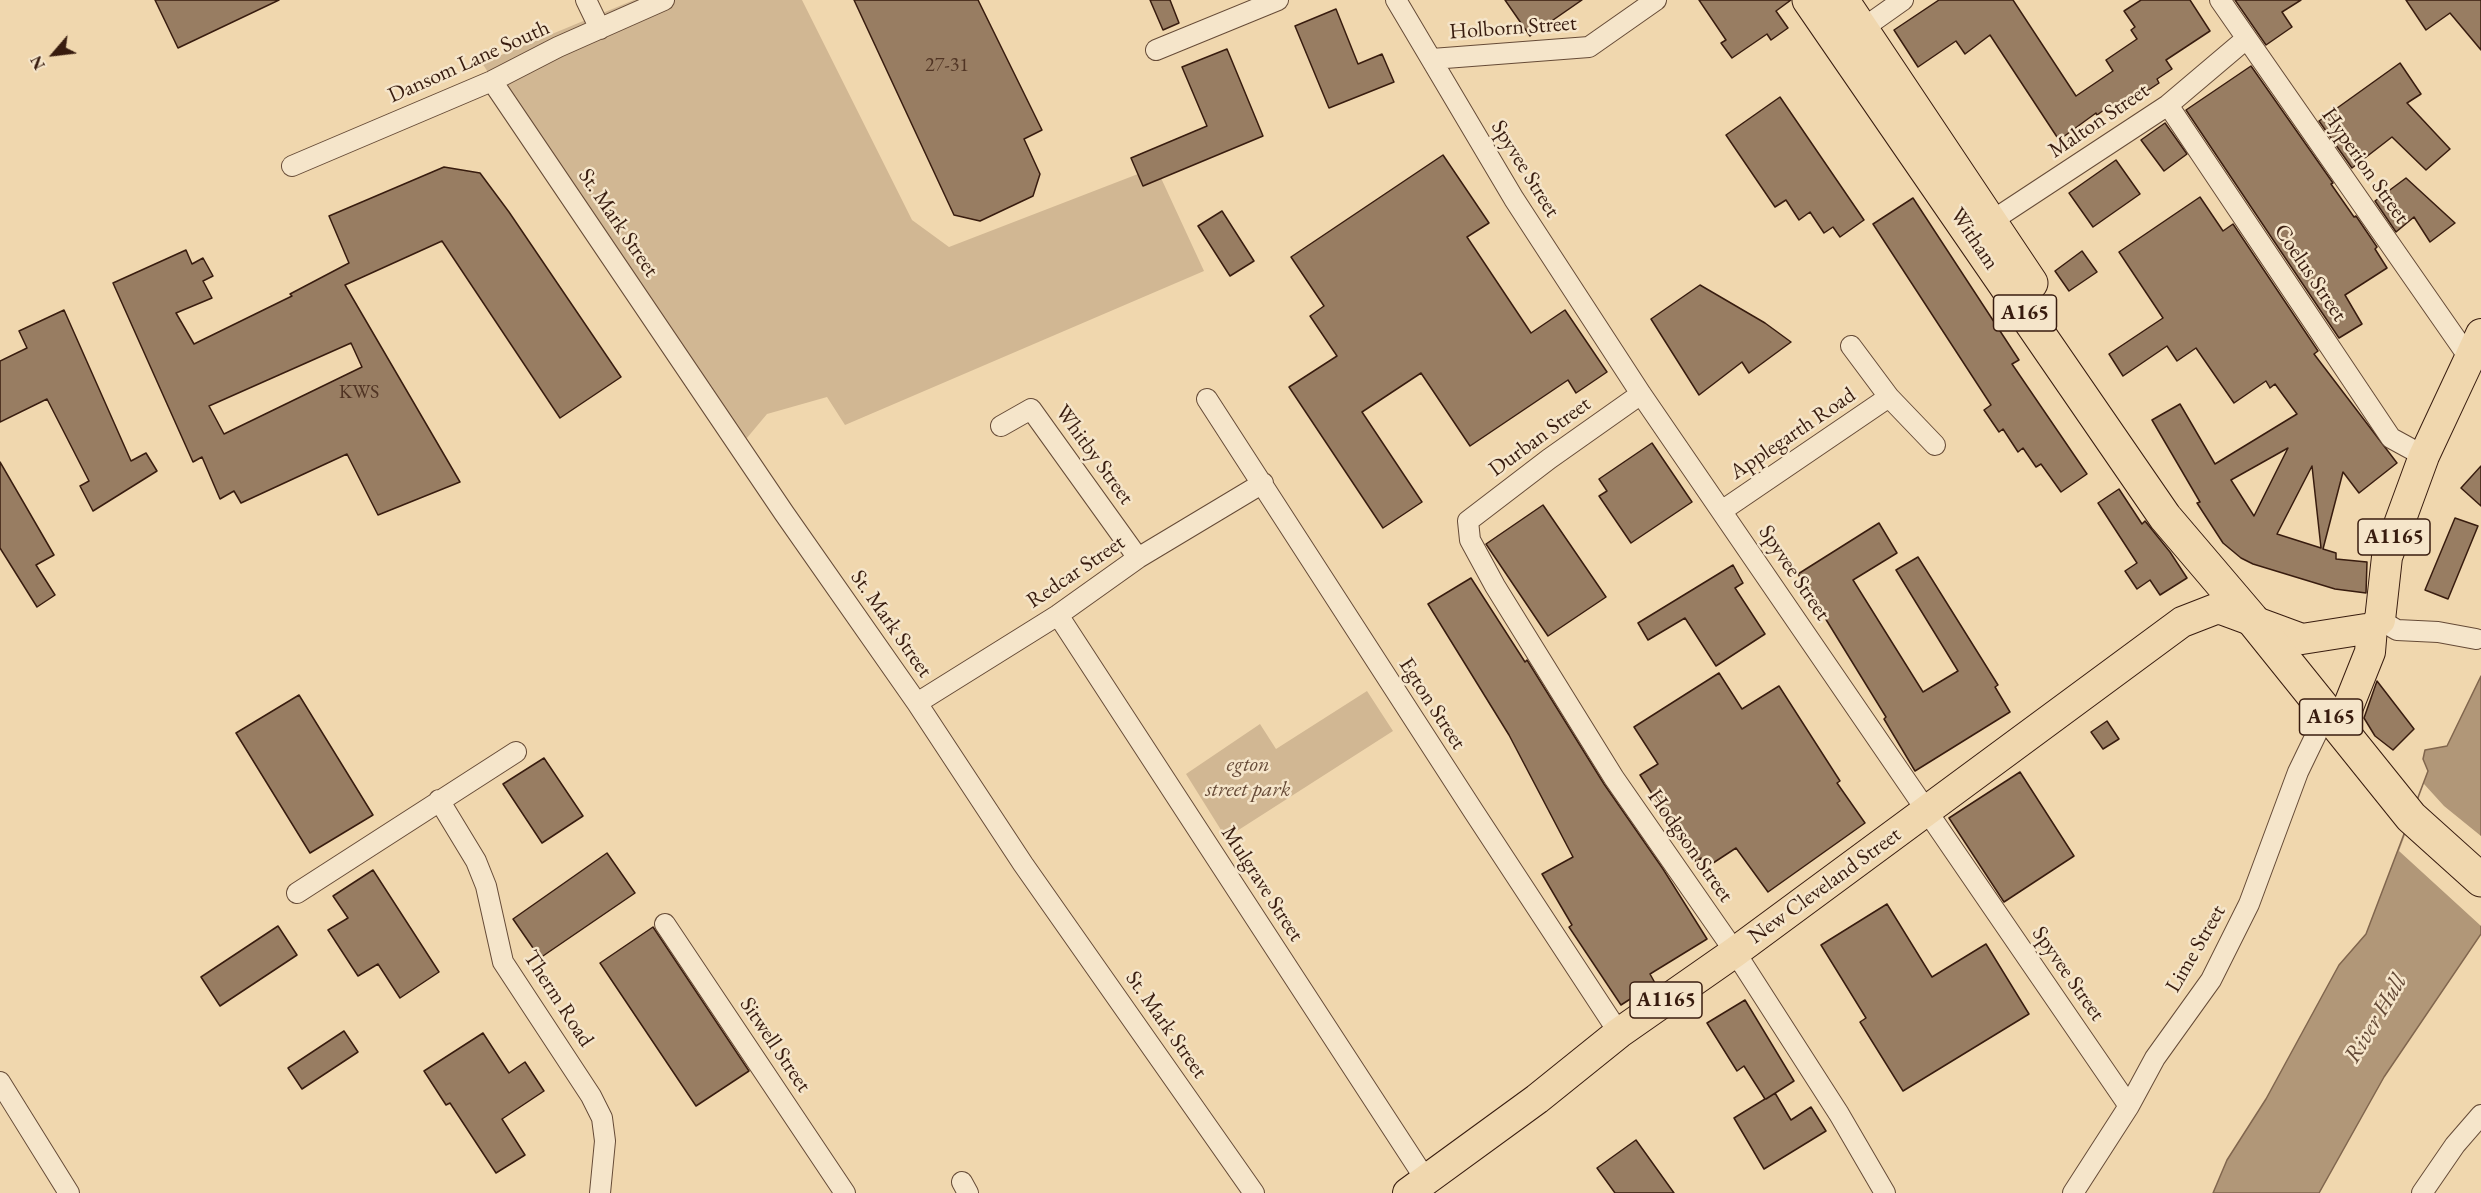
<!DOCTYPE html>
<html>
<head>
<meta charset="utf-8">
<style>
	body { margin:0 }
	#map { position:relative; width:2481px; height:1193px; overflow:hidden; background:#f0d7ae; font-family:"EB Garamond",serif }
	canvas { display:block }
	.north { position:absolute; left:24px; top:24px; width:60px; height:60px; -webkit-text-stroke:4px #f5e5ca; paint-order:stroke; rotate:242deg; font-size:16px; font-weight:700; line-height:24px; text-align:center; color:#381c0f }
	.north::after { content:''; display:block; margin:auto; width:21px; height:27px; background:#381c0f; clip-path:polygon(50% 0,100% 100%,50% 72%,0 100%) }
</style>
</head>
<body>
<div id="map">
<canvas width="2481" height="1193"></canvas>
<div class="north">N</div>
</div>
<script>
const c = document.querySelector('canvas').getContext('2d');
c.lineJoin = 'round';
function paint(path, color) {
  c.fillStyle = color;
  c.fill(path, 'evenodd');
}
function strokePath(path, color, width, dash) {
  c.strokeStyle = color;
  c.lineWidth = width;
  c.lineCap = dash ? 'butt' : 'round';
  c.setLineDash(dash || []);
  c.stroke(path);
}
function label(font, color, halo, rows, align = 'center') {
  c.font = font + ' "EB Garamond",serif';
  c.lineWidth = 5;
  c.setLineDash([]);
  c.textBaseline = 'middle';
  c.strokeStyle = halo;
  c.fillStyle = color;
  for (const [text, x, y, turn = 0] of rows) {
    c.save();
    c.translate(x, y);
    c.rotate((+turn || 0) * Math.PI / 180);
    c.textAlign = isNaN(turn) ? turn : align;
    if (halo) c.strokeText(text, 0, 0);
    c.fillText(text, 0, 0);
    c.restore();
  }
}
paint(new Path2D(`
	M634,0h168l110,220 37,27 189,-73 5,12 18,-8 43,93 -359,154 -18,-28 -60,17 -31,37 -254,-388z
	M1367,691l26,40 -167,107 -40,-64 74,-50 16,25z`), '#d1b793');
const water = new Path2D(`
	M2481,676v258l-97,143 -65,116h-106l14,-33 39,-61 73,-134 27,-31 62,-163 -5,-12 2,-9 22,-4z`);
paint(water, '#b19778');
strokePath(water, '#81664e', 1.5);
paint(new Path2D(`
	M2424,784l20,22 37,30v90l-82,-75z`), '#f0d7ae');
const building = new Path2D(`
	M155,0h124l-101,48z
	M854,0h124l64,130 -18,9 16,35 -7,22 -53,25 -26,-6z
	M1150,0h20l9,23 -16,7z
	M1505,0h77l-52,36z
	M1699,0h92l-15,11 12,17 -17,12 -4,-6 -35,24 -11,-15 5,-3z
	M1939,0h74l63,96 37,-25 -7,-11 31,-21 -6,-9 4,-3 -11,-16 17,-11h49l20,31 -44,29 6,9 -15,10 2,4 -43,29 -5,-7 -14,10 -1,-2 -37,27 -69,-105 -25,19 -9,-13 -38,26 -24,-37z
	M2235,0h66l-19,12 10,15 -26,18z
	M2406,0h75v50l-31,-37 -24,17z
	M1336,9l22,55 24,-10 12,28 -65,26 -34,-82z
	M1227,49l36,87 -120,50 -12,-28 76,-32 -25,-59z
	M2400,63l21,31 -14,9 43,46 -24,21 -34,-33 -40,31 -33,-47z
	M2251,66l82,117 -2,1 23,33 2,-1 21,31 -2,2 12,19 -42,27 17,29 -23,14 -153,-228z
	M1780,97l84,123 -24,17 -7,-10 -9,6 -14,-21 -11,8 -13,-20 -11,7 -49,-72z
	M2165,123l22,31 -23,17 -23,-31z
	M1443,155l46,68 -22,14 64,96 34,-23 42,62 -31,21 -8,-13 -98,66 -49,-73 -59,39 60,90 -39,26 -94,-141 48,-31 -27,-40 14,-10 -33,-49z
	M2116,160l24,34 -47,33 -24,-34z
	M444,167l36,6 29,39 112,165 -61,41 -118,-177 -97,44 115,197 -82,33 -31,-61 -106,49 -7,-12 -14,8 -18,-42 -9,5 -80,-179 73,-33 6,14 11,-6 10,18 -10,5 9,17 -36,15 18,31 98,-48 -2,-2 59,-31 -20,-47zM351,343l11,24 -138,67 -15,-28z
	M2406,178l49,45 -25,19 -16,-25 -18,15 -21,-31z
	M2200,197l23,34 10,-7 85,127 -4,3 83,109 -38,30 -16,-21 -20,77 13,4v6l31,3 -1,31 -31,-4 -82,-25 -12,-6 -18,-15 -26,-40 3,-1 -48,-82 28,-16 35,60 82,-50 -22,-30 -5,4 -4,-7 -32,22 -38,-55 -19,13 -10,-15 -44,30 -14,-22 54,-36 -44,-66zM2288,448l-34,68 -23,-36zM2312,466l9,82 -44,-14z
	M1913,198l106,162 -7,4 75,110 -26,18 -20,-28 -5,3 -13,-19 -5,4 -15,-23 -4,3 -15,-22 7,-5 -118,-181z
	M1222,211l32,50 -24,15 -32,-50z
	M2082,251l15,21 -28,19 -14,-20z
	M1700,285l65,38 26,19 -42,31 -7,-11 -43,33 -48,-76z
	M64,310l67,151 15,-8 11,18 -64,40 -13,-25 9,-5 -42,-82 -47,23v-61l27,-13 -8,-17z
	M1652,443l40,59 -61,41 -32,-47 8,-5 -8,-12z
	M0,462l54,93 -18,10 19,30 -18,12 -37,-59z
	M2481,466v40l-20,-18z
	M2119,489l23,35 3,-3 25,31 17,26 -27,17 -10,-15 -13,9 -12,-18 12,-8 -39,-60z
	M1543,505l63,92 -58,39 -62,-92z
	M2455,518l23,8 -30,73 -23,-9z
	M1879,523l18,30 -44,27 70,112 35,-21 -62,-101 22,-13 80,128 -3,2 15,25 -95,59 -31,-52 2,-2 -88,-143z
	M1733,565l10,18 -8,5 30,46 -49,32 -31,-48 -37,22 -10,-17z
	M1471,578l54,84 2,-2 77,124 59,85 44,70 -57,35 5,9 -34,22 -52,-78 3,-2 -30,-51 31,-17 -64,-122 -81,-131z
	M1719,673l23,36 37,-23 61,95 -3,2 28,40 -97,69 -32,-44 -29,19 -6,-9 -5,4 -56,-87 18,-11 -24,-37z
	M2377,681l37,48 -21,21 -18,-14 -11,-18z
	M299,695l74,120 -63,38 -74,-120z
	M2107,721l12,18 -16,10 -12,-17z
	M544,758l39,58 -41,27 -39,-59z
	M2020,772l54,84 -70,46 -55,-84z
	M607,853l28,40 -95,65 -27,-39z
	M373,870l66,102 -39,26 -22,-34 -20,12 -30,-46 20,-12 -15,-22z
	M1887,904l45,73 54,-33 43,70 -126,77 -43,-69 6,-4 -45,-73z
	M278,926l19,29 -77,51 -19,-29z
	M653,927l96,144 -53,35 -96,-143z
	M1745,1000l49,81 -28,18 9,-6 16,27 20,-13 15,24 -62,38 -30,-51 31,-19 -21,-33 -7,5 -30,-48z
	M344,1031l14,21 -56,37 -14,-21z
	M483,1033l26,40 16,-11 19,29 -42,28 23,36 -29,18 -46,-70 -4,2 -22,-34z
	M1636,1140l38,53h-59l-18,-25z`);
paint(building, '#987d62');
strokePath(building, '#381c0f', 1.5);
const street = new Path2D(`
	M586,0l14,29
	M1396,0l118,199 127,195 488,712
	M2220,0l250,359
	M1855,34l48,-34
	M1156,50l122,-50
	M1432,59l157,-12 67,-47
	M492,81l292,432 133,190 106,161 231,329
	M2168,105l223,333 33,18
	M292,166l200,-85 66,-34 106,-47
	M1984,226l184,-121 78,-66
	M1851,346l38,51 46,48
	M1641,394l-92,65 -81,62 2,19 25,46 119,192 121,174 104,162 46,79
	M1207,399l267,413 145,221
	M1001,426l30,-17 107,149
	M1723,510l166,-113
	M1058,615l368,565
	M2380,620l17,10 41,2 38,7
	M917,703l141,-88 80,-57 125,-75
	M439,800l37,61 10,25 17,76 88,134 11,22 3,23 -5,52
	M297,893l219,-141
	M665,924l180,269
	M0,1082l69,111
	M962,1182l6,11
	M2073,1193l56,-87 26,-48 56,-78 38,-76 49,-132 29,-60
	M2422,1193l33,-48 26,-30`);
const primary = new Path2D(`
	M2344,734l4,-27 22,-55 2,-24
	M1408,1193l129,-94 82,-66 116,-81 447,-330 36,-14 84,31 70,-11 8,-8 7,-63 37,-101 57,-122`);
const highway = new Path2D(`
	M1809,0l356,517 86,101 160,199 70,63
	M1842,0l189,283`);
strokePath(street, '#664b37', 22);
strokePath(primary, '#381c0f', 32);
strokePath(highway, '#381c0f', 35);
strokePath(street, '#f5e5ca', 20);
strokePath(primary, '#f0d7ae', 30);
strokePath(highway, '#f0d7ae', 33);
label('20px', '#503424', null, [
	["27-31",947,66],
	["KWS",359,393]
]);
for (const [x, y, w] of [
	[2025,313,63],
	[2394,537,72],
	[2331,717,63],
	[1666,1000,72]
]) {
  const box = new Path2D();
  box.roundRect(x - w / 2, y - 18, w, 36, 4.5);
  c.fillStyle = '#f5e5ca';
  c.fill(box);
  strokePath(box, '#381c0f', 1.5);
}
label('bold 21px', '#381c0f', null, [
	["A165",2025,313],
	["A1165",2394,537],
	["A165",2331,717],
	["A1165",1666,1000]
]);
label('22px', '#381c0f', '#f5e5ca', [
	["Holborn Street",1513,28,-4],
	["Dansom Lane South",469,62,-24],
	["Malton Street",2099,121,-34],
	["Hyperion Street",2365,166,55],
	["Spyvee Street",1525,169,58],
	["St. Mark Street",618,223,56],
	["Witham",1974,239,56],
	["Coelus Street",2310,273,56],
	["Applegarth Road",1793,434,-34],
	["Durban Street",1540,437,-36],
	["Whitby Street",1094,455,54],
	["Redcar Street",1076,572,-34],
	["Spyvee Street",1794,573,56],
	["St. Mark Street",891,624,55],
	["Egton Street",1432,704,57],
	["Hodgson Street",1690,846,55],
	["Mulgrave Street",1262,884,57],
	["New Cleveland Street",1825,886,-36],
	["Lime Street",2196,949,-60],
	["Spyvee Street",2068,974,55],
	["Therm Road",558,999,57],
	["St. Mark Street",1166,1025,55],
	["Sitwell Street",775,1045,56]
]);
label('italic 22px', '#664a37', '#f5e5ca', [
	["egton",1248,765],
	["street park",1248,790]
]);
label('italic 24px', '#624734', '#f5e5ca', [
	["River Hull",2376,1019,-59]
]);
</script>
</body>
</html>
